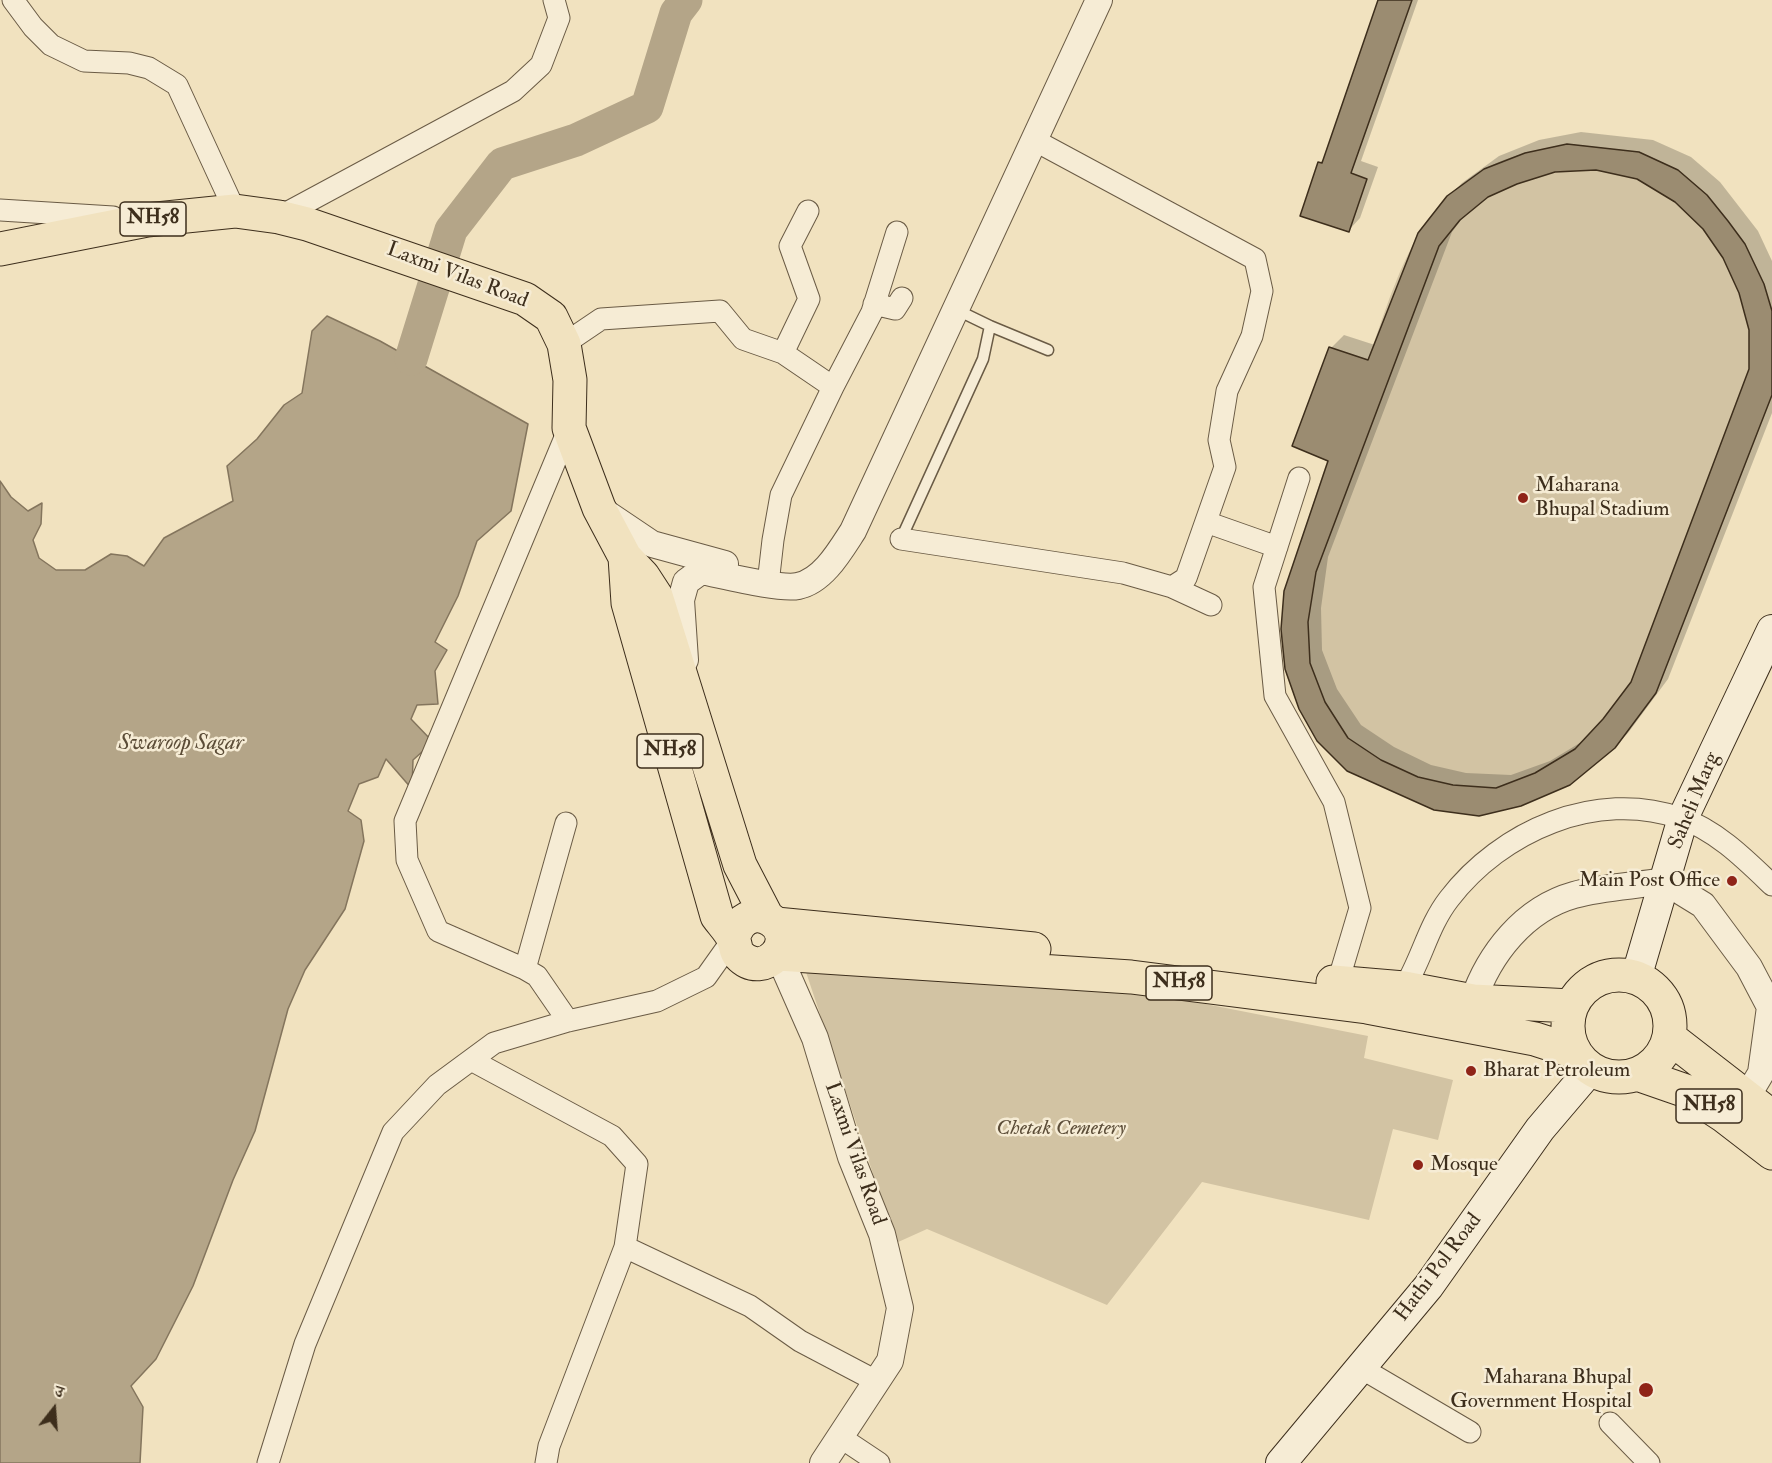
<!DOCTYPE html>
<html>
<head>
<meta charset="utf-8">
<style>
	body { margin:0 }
	#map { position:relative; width:1772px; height:1463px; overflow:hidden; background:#f1e2bf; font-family:"IM FELL Double Pica","Noto Serif Devanagari",serif }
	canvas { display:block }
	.north { position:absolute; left:24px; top:1379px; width:60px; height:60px; -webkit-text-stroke:4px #f6ecd5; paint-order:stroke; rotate:17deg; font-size:16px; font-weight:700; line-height:24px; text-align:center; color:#3d2e1c }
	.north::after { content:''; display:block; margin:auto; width:21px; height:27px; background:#3d2e1c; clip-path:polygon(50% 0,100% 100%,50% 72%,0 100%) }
</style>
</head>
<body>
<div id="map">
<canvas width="1772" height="1463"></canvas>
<div class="north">उ</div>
</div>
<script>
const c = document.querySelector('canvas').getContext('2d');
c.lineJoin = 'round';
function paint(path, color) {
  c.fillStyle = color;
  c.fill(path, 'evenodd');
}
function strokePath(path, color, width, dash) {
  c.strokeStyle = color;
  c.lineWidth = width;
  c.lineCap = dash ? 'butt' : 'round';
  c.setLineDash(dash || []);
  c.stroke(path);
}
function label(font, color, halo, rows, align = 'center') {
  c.font = font + ' "IM FELL Double Pica",serif';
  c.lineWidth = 5;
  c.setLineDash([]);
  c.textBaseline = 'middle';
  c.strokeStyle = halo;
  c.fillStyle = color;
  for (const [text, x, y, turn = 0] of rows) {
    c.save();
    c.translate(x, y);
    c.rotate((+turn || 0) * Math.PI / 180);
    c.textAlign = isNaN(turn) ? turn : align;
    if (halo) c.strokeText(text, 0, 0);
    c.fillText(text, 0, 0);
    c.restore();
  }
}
paint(new Path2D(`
	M1567,144l72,8 39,18 29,25 38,49 27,67v84l-116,298 -41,55 -45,37 -49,21 -42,10 -45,-6 -87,-39 -48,-62 -13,-35 -6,-33 4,-50 43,-130 -35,-15 37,-99 39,13c26,-72 45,-151 116,-191 25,-14 55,-19 83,-25z
	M805,969l174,9 201,21 188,37 -4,22 89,22 -15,60 -45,-11 -24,91 -167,-38 -95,123 -180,-76 -31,14z`), '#d2c3a3');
const water = new Path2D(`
	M327,316l53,25 148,83 -17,87 -34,30 -19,55 -23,46 12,8 -12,21 3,33 -21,1 -6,14 22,23 -20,18 -1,29 -26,-30 -8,18 -19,7 -11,27 13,9 3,21 -19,68 -40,61 -17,39 -33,122 -22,49 -40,106 -37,73 -25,27 12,21 -3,56h-140v-982l11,16 17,14 14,-8 -1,21 -8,16 6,18 17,12h29l26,-16 16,2 17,10 20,-28 69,-37 -6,-35 30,-27 27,-34 18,-12 10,-62z`);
paint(water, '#b4a588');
strokePath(water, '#84755d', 1.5);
paint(new Path2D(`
	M1380,0h38l-57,161 17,6 -18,51 -11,12 -29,-67 5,-6z
	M1581,132l72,8 38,17 29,25 38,49 14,30v152l-104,266 -40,54 -14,14 -135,67 -131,-44 -61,-101 42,-209 2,-112 13,-13 31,10 73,-148 14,-14 37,-27 40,-16zM1597,168l41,10 38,23 28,27 21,29 15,36 10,37v39l-118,313 -28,38 -16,18 -38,23 -39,14 -45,-2 -35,-8 -37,-18 -33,-22 -24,-36 -15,-39 -1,-42 7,-51 124,-325 15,-20 20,-16 30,-14 38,-12z`), '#0003');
strokePath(new Path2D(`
	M411,359l40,-129 51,-66 74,-24 71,-33 29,-94 10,-13`), '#b4a588', 33);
const building = new Path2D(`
	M1378,0h34l-61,173 16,6 -18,53 -49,-16 18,-54 4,1z
	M1567,144l72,8 39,18 29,25 21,26 17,23 19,40 8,27v84l-116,298 -41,55 -45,37 -49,21 -42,10 -45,-6 -87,-39 -30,-30 -18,-32 -14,-40 -4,-40 3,-38 44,-130 -36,-15 37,-99 39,13 50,-127 29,-37 37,-27 41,-16zM1596,170l41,9 38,23 28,27 20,29 16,35 10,37v39l-118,313 -28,37 -28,30 -40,24 -39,15 -43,-3 -35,-8 -37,-17 -33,-22 -23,-36 -15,-39 -2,-41 8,-50 123,-326 21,-26 28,-23 29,-13 38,-12z`);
paint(building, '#9b8c71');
strokePath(building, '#3d2e1c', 1.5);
const service = new Path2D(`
	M990,326l58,24
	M901,539l82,-180 7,-33 -33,-16`);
const minor = new Path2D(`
	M13,0l20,27 18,18 33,16 45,2 20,5 28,17 58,126
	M0,210l113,7
	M279,217l234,-126 28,-26 18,-47 -5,-18
	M874,304l21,5 7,-11
	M564,344l37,-25 119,-8 23,28 40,14 50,34 -52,108 -8,45 -4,35
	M783,353l26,-54 -19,-53 18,-35
	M833,387l39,-75 25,-80
	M1299,478l-35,109 11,109 59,106 26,106 -25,84
	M1206,522l71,25
	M901,539l222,34 49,14 14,-9 39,-111 -6,-27 8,-49 25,-55 10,-45 -7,-32 -221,-119
	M1172,587l39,18
	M566,823l-41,146 12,7 31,45
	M525,969l-87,-38 -31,-71 -2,-39 164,-393
	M1404,988c18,-29 24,-62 45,-89 52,-68 147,-110 231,-81 35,11 66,42 92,67
	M471,1060l141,76 25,28 -12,83 -76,199 -3,17
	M625,1247l125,59 50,35 76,40
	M1361,1368l109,64
	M1610,1423l39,40
	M840,1437l39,26
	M268,1463l37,-119 88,-212 44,-47 57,-42 74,-22 89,-20 49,-24 27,-38`);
const tertiary = new Path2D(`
	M603,511l49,33 73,20
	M685,660l-4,-60 5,-18 15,-11c21,4 79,19 97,15 25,-5 42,-35 55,-55l246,-531
	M778,954l37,84 36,119 31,77 18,74 -10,53 -67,102
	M1473,1001c16,-47 51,-92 101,-106 28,-8 61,-9 90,-14l39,24 46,62 21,40 -9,66 -13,22`);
const secondary = new Path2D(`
	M1636,978l47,-160 89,-188
	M1281,1463l147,-176 112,-158 51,-60`);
const trunk = new Path2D(`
	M0,249l147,-29 88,-9 44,6 28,7 218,75 26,18 13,27 6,36 -1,48 30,80 26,49 3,46 89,313c5,7 12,14 16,22 3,6 2,13 6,17 25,27 62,-15 32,-35 -5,-3 -11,-5 -17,-4 -13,3 -18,12 -21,23
	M625,557l18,19 13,20 84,269 27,52
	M776,924l258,25
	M778,954l353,23 236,30 168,32 40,13
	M1568 1026a51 51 0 1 1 102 0a51 51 0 1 1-102 0Z
	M1333,982l71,6 69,13 98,5
	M1669,1037l103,80
	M1637,1074l49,17 38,25 48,37`);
strokePath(service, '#6a5b45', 13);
strokePath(minor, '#6a5b45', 23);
strokePath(tertiary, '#6a5b45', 28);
strokePath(secondary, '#3d2e1c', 32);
strokePath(trunk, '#3d2e1c', 35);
strokePath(service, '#f6ecd5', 10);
strokePath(minor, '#f6ecd5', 21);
strokePath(tertiary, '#f6ecd5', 26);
strokePath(secondary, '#f6ecd5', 30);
strokePath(trunk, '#f1e2bf', 33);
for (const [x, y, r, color] of [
	[1523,498,6,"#8f2418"],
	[1732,881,6,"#8f2418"],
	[1471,1071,6,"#8f2418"],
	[1418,1165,6,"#8f2418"],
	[1646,1390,8,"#8f2418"]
]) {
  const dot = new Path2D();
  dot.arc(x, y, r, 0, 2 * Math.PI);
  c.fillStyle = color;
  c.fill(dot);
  strokePath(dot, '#f6ecd5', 2);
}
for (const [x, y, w] of [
	[153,219,66],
	[670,751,66],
	[1179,983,66],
	[1709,1106,66]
]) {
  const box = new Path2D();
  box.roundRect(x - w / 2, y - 17, w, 34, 4.5);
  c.fillStyle = '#f6ecd5';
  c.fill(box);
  strokePath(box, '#3d2e1c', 1.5);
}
label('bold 20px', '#3d2e1c', null, [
	["NH58",153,219],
	["NH58",670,751],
	["NH58",1179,983],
	["NH58",1709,1106]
]);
label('21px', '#3d2e1c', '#f6ecd5', [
	["Laxmi Vilas Road",457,276,21],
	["Saheli Marg",1695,801,-68],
	["Laxmi Vilas Road",854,1154,71],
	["Hathi Pol Road",1439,1268,-53]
]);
label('21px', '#3d2e1c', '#f6ecd5', [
	["Maharana",1535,486],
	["Bhupal Stadium",1535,510],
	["Main Post Office",1720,881,"right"],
	["Bharat Petroleum",1483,1071],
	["Mosque",1430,1165],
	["Maharana Bhupal",1632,1378,"right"],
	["Government Hospital",1632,1402,"right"]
], 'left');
label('italic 21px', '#5b4c37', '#f6ecd5', [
	["Chetak Cemetery",1061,1129]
]);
label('italic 22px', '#5b4c37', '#f6ecd5', [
	["Swaroop Sagar",181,744]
]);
</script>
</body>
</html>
